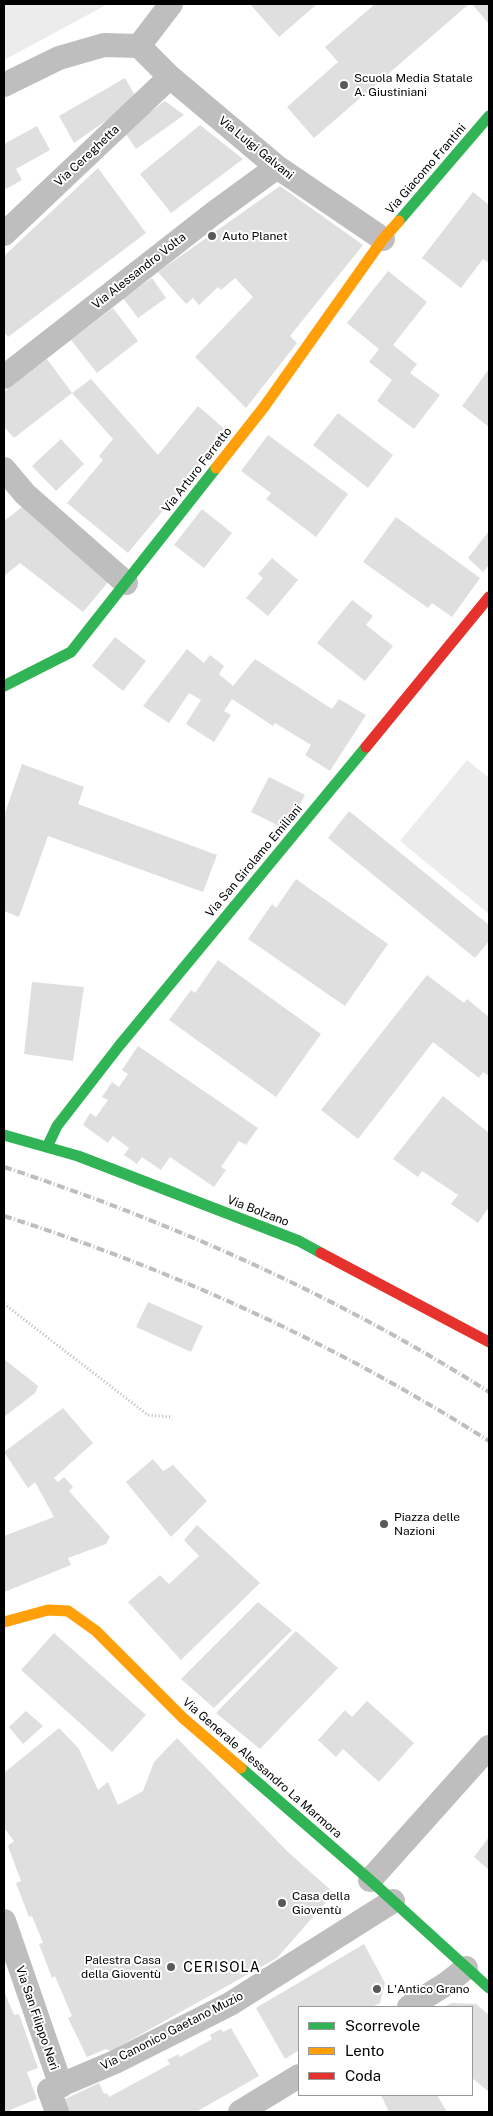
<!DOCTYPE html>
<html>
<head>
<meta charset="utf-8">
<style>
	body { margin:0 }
	#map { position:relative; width:493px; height:2116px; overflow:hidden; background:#fff; font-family:"Public Sans",sans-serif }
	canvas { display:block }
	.frame { position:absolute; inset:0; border:5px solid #000; pointer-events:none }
	.legend { position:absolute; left:298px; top:2006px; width:175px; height:90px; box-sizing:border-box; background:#fff; border:1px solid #999; margin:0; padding:6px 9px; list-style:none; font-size:15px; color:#000 }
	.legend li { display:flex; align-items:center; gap:10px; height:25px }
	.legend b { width:25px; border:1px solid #999 }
</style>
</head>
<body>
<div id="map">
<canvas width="493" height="2116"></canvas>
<div class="frame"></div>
<ul class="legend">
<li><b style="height:6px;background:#30b455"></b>Scorrevole</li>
<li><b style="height:6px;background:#ff9f0a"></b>Lento</li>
<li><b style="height:6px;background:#e5322d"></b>Coda</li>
</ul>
</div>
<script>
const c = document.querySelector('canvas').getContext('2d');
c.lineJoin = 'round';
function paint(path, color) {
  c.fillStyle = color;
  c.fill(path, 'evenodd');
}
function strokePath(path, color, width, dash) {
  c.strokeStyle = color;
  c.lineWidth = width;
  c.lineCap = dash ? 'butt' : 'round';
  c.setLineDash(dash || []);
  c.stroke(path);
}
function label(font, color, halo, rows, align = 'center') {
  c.font = font + ' "Public Sans",sans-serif';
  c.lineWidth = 4;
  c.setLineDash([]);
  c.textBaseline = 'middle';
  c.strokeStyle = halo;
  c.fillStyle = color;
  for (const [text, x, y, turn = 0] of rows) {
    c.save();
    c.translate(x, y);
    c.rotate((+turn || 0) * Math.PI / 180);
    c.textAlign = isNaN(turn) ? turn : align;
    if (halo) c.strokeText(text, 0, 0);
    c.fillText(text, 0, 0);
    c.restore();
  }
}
paint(new Path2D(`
	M4,4h104l-104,56z
	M467,760l22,18v136l-89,-73z`), '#ececec');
paint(new Path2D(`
	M250,4h67l-38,33z
	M375,4h94l-155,134 -27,-31 51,-45 -13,-15z
	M472,4h17v20z
	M125,78l12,21 -63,44 -15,-27z
	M165,101l19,14 -48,34 -12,-18z
	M200,125l43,34 -72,54 -31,-39z
	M37,126l13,24 -34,19 6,11 -18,10v-46z
	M98,168l48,65 -138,104 -4,-5v-76z
	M280,186l83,59 -73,91 7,7 -51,65 -51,-51 58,-60 -18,-19 -14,12 -3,-3 -19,18 -6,-7 -7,6 -28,-32z
	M473,192l16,13v58l-6,-4 -22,29 -39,-30z
	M388,271l39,31 -34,43 24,19 -7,9 30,22 -26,34 -37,-28 15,-21 -23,-18 10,-13 -32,-26z
	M152,278l14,20 -28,20 -15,-20z
	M113,308l25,33 -41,32 -26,-33z
	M47,359l25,34 -58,45 -10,-11v-35z
	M489,369v58l-27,-21z
	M91,379l67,76 40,-49 30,26 -100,121 -61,-50 36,-43 -4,-4 14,-17 -41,-46z
	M338,413l55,42 -25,33 -55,-43z
	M268,435l80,59 -32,43 -50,-38 5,-6 -30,-22z
	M61,439l23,25 -28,27 -24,-25z
	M22,507l30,27 57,47 -26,31 -63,-49 -16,13v-55z
	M202,509l30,24 -28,35 -30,-23z
	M396,517l84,61 -28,39 -20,-14 -4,5 -65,-46z
	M489,531v34l-6,7 -15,-14z
	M272,558l26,22 -30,36 -22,-18 17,-20 -5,-4z
	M352,600l21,16 -7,9 27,21 -28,35 -48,-38z
	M115,637l31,24 -23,30 -31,-25z
	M187,649l17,14 6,-8 14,11 -5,8 14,12 22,-27 77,50 7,-10 27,16 -36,56 -25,-16 6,-10 -36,-22 -2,3 -41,-27 -8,12 7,4 -17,27 -28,-18 15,-24 -12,-7 -20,30 -26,-17z
	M22,764l62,23 -6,17 139,51 -14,37 -155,-56 -29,81 -15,-6v-95z
	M269,777l36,18 -18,35 -36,-18z
	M349,811l140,114v16l-14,17 -147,-120z
	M296,879l92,65 -43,62 -97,-67 24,-35 4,4z
	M218,960l103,74 -45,63 -107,-77 22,-30 4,3z
	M427,975l37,28 3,-4 22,18v59l-6,-4 -4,6 -46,-36 -75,97 -37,-29z
	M32,982l52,5 -11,74 -49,-7z
	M138,1046l120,82 -12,17 -7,-4 -18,26 5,3 -12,17 -44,-30 -9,13 -19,-13 -5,7 -13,-9 5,-7 -16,-12 -5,7 -25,-18 7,-12 6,4 12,-17 -6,-3 10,-15 7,5 9,-13 -6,-4z
	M443,1096l46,37v74l-11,16 -27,-19 7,-9 -36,-24 -4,6 -25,-18z
	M148,1302l55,24 -12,26 -55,-25z
	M4,1359l34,27 -3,7 -31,24z
	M63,1408l30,35 -39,35 4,4 6,-5 9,10 -4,4 41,46 -4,7 -38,14 3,7 -67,27v-56l50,-19 -19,-35 -7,6 -24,-36z
	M153,1459l10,12 10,-6 34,36 -36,36 -45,-55z
	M197,1525l63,58 -79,77 -53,-58 32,-27 9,9 30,-28 -15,-16z
	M258,1602l34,28 -78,78 -33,-29z
	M296,1631l42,37 -78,81 -44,-36z
	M54,1633l92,82 -34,37 -91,-82z
	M367,1701l47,42 -35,39 -36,-33 -7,8 -18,-17 27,-30 7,7z
	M26,1711l17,15 -20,18 -14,-17z
	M59,1728l20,21 19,41 10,-8 10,23 25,-14 11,-29 23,-24 111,114 46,41 -57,65 -166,93 -5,-2 -19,8 -19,-39 4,-2 -17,-40 -3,2 -13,-34 4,-1 -11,-27 -3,1 -13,-34 5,-2 -13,-35 6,-5 -10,-13v-55z
	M489,1837v33l-15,-13z
	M364,1944l21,39 -5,20 -8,4h-73v43l-14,9 -29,-51z
	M4,1991l10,24 5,-1 19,54 -11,4 10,27 -27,11 1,2h-7z
	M452,2003l24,1 13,11v77l-17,-14v-71h-29z
	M231,2028l28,48 -63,36h-131l-4,-11 38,-18 5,11 3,-1 2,4 61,-33 -3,-4 12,-6 1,3 32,-18 -2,-4 11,-6 2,3z
	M381,2095h56l10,17h-58z`), '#dfdfdf');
strokePath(new Path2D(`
	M4,1304l144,111 24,2`), '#b9b9b9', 3, [1, 2.5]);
strokePath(new Path2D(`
	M139,46l31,31 107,90 106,72
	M139,46l32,-42
	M4,85l55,-27 45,-13 35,1
	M4,234l166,-157
	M4,377l210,-164 63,-46
	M4,469l21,25 101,89
	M370,1880l119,-133
	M4,1921l57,165
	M409,2007l37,-23 20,-16
	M57,2112l-8,-22 66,-28 115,-58 163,-103
	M240,2112l59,-36`), '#bebebe', 24);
strokePath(new Path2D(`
	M399,221l90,-105
	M4,686l67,-34 145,-184
	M4,1135l74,21 221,85 22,12
	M47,1147l10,-21 62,-80 247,-299
	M241,1768l129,112 119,108`), '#30b455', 11);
strokePath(new Path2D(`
	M216,468l48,-61 119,-168 16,-18
	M4,1622l44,-12 20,1 28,20 87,87 58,50`), '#ff9f0a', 11);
strokePath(new Path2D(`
	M366,747l123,-150
	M321,1253l168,89`), '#e5322d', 11);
strokePath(new Path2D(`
	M4,1167c170,56 334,129 485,225
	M4,1216c170,54 334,129 485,225`), '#bebebe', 4, [8, 2.5, 1, 2.5]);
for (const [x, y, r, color] of [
	[344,85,5,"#595959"],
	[212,236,5,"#595959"],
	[384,1524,5,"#595959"],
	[282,1903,5,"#595959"],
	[171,1967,5,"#595959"],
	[377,1989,5,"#595959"]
]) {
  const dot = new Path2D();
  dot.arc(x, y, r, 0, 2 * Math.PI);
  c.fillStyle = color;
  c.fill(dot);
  strokePath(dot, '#fff', 2);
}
label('12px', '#000', '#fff', [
	["Scuola Media Statale",354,78],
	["A. Giustiniani",354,92],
	["Auto Planet",222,236],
	["Piazza delle",394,1517],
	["Nazioni",394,1531],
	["Casa della",292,1896],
	["Gioventù",292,1910],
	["Palestra Casa",161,1960,"right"],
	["della Gioventù",161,1974,"right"],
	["L'Antico Grano",387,1989]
], 'left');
label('12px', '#000', '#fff', [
	["Via Luigi Galvani",256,148,39],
	["Via Cereghetta",87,156,-43],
	["Via Giacomo Frantini",426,169,-49],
	["Via Alessandro Volta",139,271,-38],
	["Via Arturo Ferretto",197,470,-52],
	["Via San Girolamo Emiliani",254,861,-50],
	["Via Bolzano",258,1211,21],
	["Via Generale Alessandro La Marmora",262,1768,41],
	["Via San Filippo Neri",37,2018,71],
	["Via Canonico Gaetano Muzio",172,2031,-27]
]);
c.letterSpacing = '1px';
label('14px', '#000', '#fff', [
	["CERISOLA",222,1968]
]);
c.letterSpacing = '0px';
</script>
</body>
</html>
